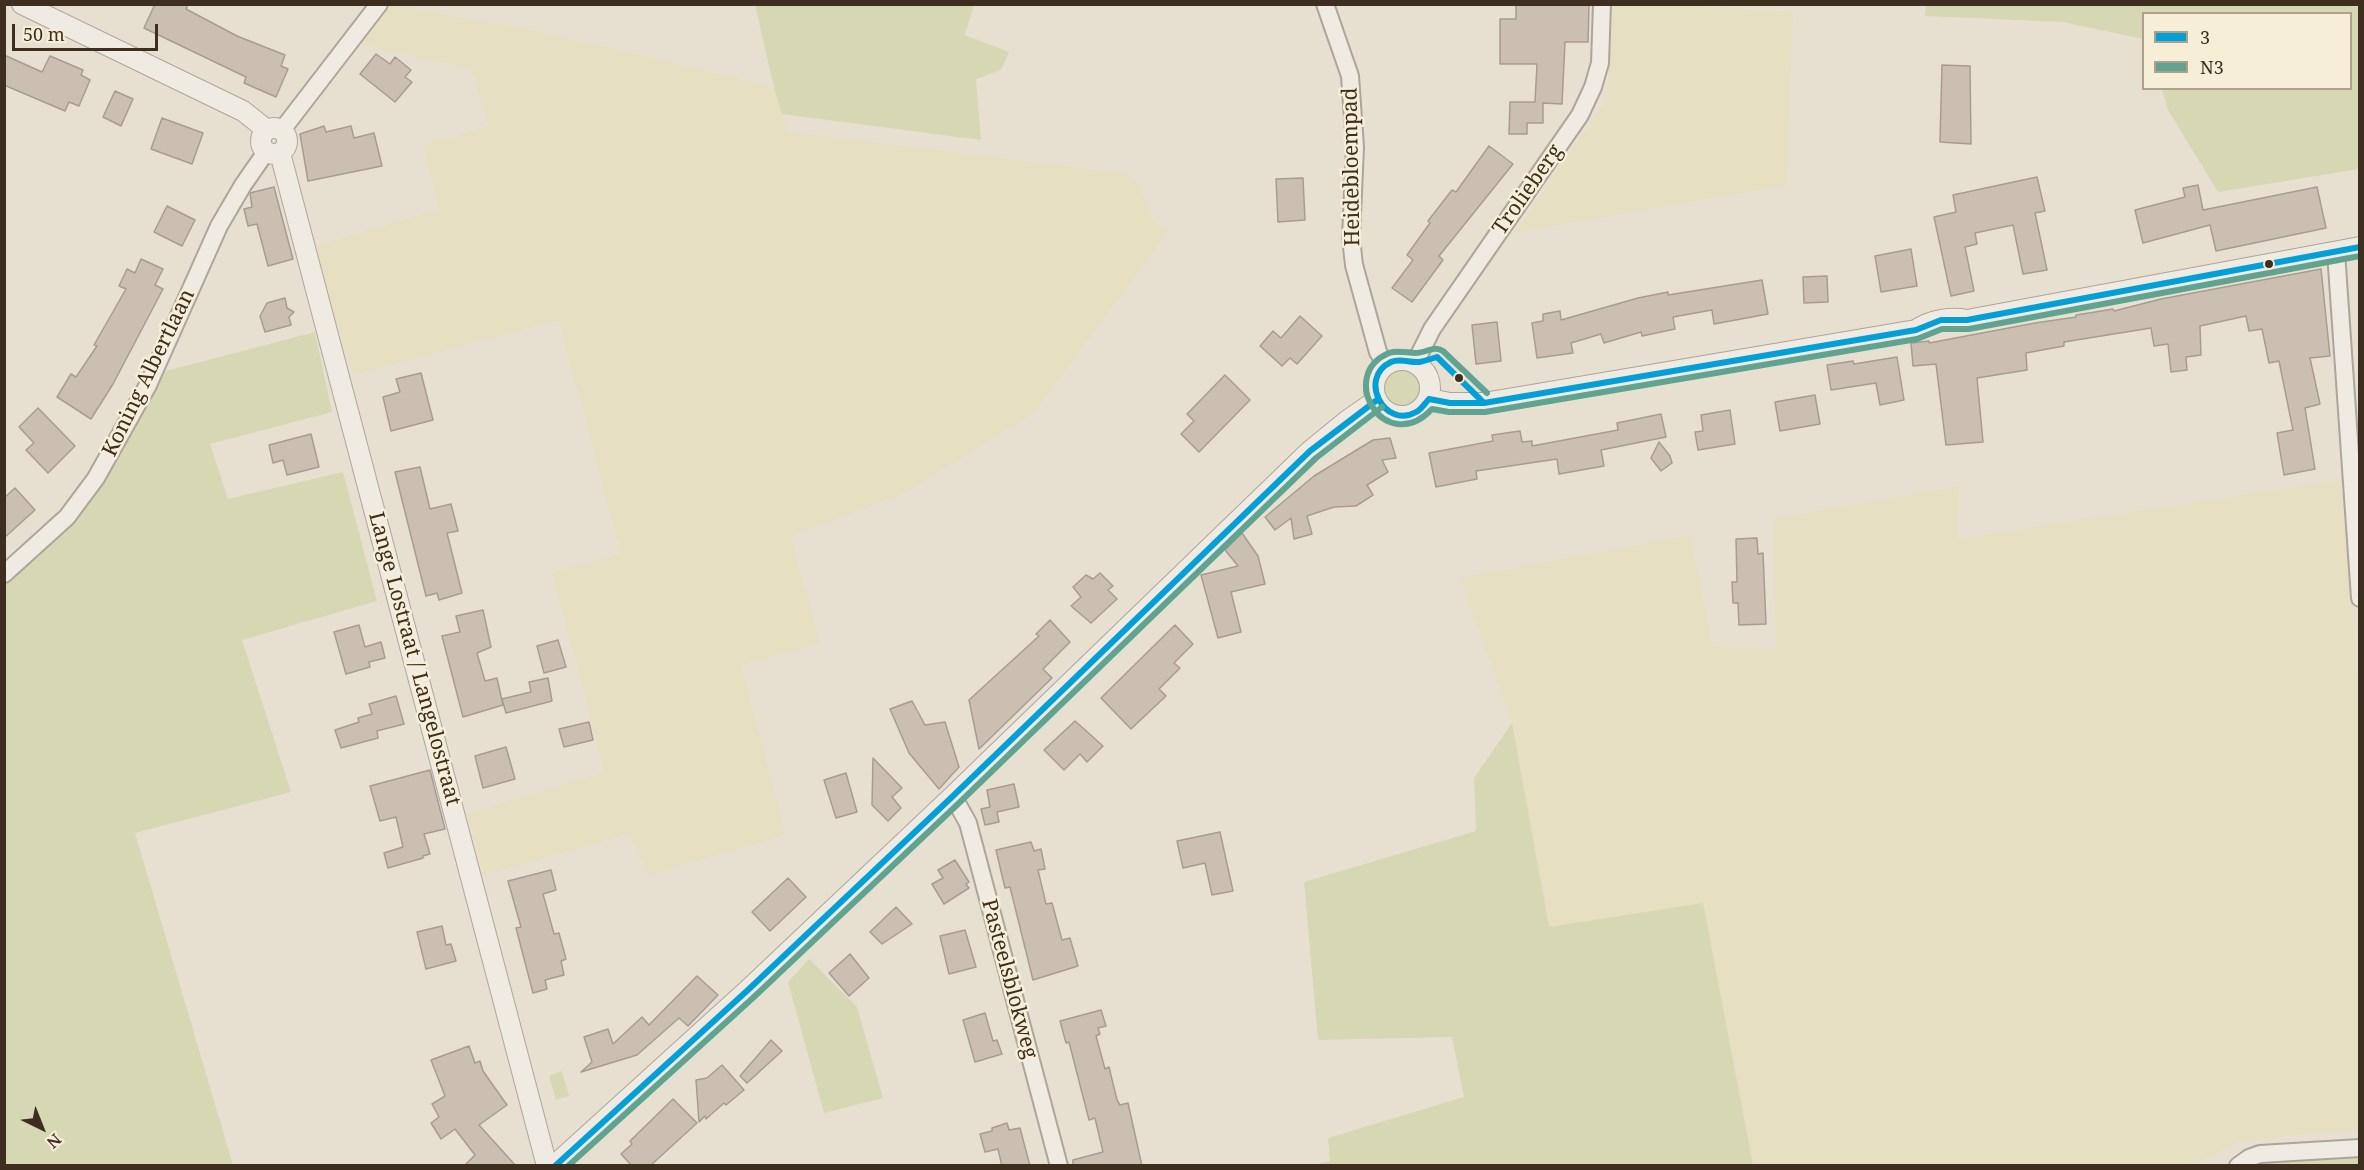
<!DOCTYPE html>
<html>
<head>
<meta charset="utf-8">
<style>
	body { margin:0 }
	#map { position:relative; width:2364px; height:1170px; overflow:hidden; background:#e7e0d1; font-family:"Noto Serif",serif }
	canvas { display:block }
	.frame { position:absolute; inset:0; border:6px solid #3d2e20; pointer-events:none }
	.legend { position:absolute; left:2142px; top:12px; width:210px; height:78px; box-sizing:border-box; background:#f7eed8; border:2px solid #ada18e; margin:0; padding:8px 10px; list-style:none; font-size:18px; color:#3d2e20 }
	.legend li { display:flex; align-items:center; gap:12px; height:30px }
	.legend b { width:30px; border:2px solid #ada18e }
	.north { position:absolute; left:12px; top:1098px; width:60px; height:60px; -webkit-text-stroke:4px #f7eed8; paint-order:stroke; rotate:137deg; font-size:16px; font-weight:700; line-height:24px; text-align:center; color:#3d2e20 }
	.north::after { content:''; display:block; margin:auto; width:21px; height:27px; background:#3d2e20; clip-path:polygon(50% 0,100% 100%,50% 72%,0 100%) }
	.scale { position:absolute; left:12px; top:24px; width:146px; height:27px; box-sizing:border-box; border:3px solid #3d2e20; border-top:0; padding-left:8px; font-size:18px; line-height:21px; white-space:nowrap; color:#3d2e20; -webkit-text-stroke:4px #f7eed8; paint-order:stroke }
</style>
</head>
<body>
<div id="map">
<canvas width="2364" height="1170"></canvas>
<div class="frame"></div>
<ul class="legend">
<li><b style="height:8px;background:#03a0d8"></b>3</li>
<li><b style="height:8px;background:#60a390"></b>N3</li>
</ul>
<div class="north">N</div>
<div class="scale">50 m</div>
</div>
<script>
const c = document.querySelector('canvas').getContext('2d');
c.lineJoin = 'round';
function paint(path, color) {
  c.fillStyle = color;
  c.fill(path, 'evenodd');
}
function strokePath(path, color, width, dash) {
  c.strokeStyle = color;
  c.lineWidth = width;
  c.lineCap = dash ? 'butt' : 'round';
  c.setLineDash(dash || []);
  c.stroke(path);
}
function label(font, color, halo, rows, align = 'center') {
  c.font = font + ' "Noto Serif",serif';
  c.lineWidth = 5;
  c.setLineDash([]);
  c.textBaseline = 'middle';
  c.strokeStyle = halo;
  c.fillStyle = color;
  for (const [text, x, y, turn = 0] of rows) {
    c.save();
    c.translate(x, y);
    c.rotate((+turn || 0) * Math.PI / 180);
    c.textAlign = isNaN(turn) ? turn : align;
    if (halo) c.strokeText(text, 0, 0);
    c.fillText(text, 0, 0);
    c.restore();
  }
}
paint(new Path2D(`
	M389,4l165,31 220,52 15,45 339,42 9,7 17,42 16,6 -135,183 -130,81 -114,43 29,108 -78,21 43,170 -137,40 -19,-41 -145,41 -17,-61 138,-42 -53,-199 69,-19 -62,-234 -206,55 -41,-128 128,-38 -18,-64 67,-19 -18,-57 -114,-25z
	M1614,5h64l115,7 -6,173 -272,48 91,-133z
	M2345,479l15,257 -1,393 -118,12 -39,20 -21,4h-428l-50,-261 -154,23 -37,-204 -52,-145 230,-43 23,112 63,2 -3,-130 186,-33 -1,53z`), '#e6dfc2');
paint(new Path2D(`
	M1926,4l433,1v164l-141,23 -50,-82 -6,-21 188,-1v-74h-206l-1,25 -80,-17 -138,-6z
	M755,5h219l-9,30 44,17 -8,18 -25,9 5,61 -199,-26 -8,-27z
	M315,332l17,80 -122,32 18,55 115,-27 34,129 -135,39 49,152 -156,41 98,332h-228l-1,-587 96,-96 66,-111z
	M1384 388a19 19 0 1 1 38 0a19 19 0 1 1-38 0Z
	M1512,723l37,204 154,-24 50,262h-438l15,-4 -2,-23 136,-41 -12,-60 -134,3 -14,-158 172,-51 -2,-53z
	M809,959l48,48 26,91 -59,15 -36,-131z
	M562,1071l7,25 -13,4 -7,-24z
	M2359,1155v10l-106,1 27,-6z`), '#d6d7b3');
const building = new Path2D(`
	M155,4h33l-2,5 51,27 48,19 -4,11 7,3 -12,28 -32,-14 2,-6 -102,-49z
	M1516,4h73l-1,38h-23l-3,62 -19,-1v20h-16v11h-18l1,-32h25l2,-38h-37v-45h16z
	M376,54l14,10 5,-7 16,13 -6,7 7,5 -17,20 -35,-28z
	M4,55l38,17 8,-16 33,14 -2,5 9,5 -11,26 -10,-4 -4,9 -61,-26z
	M1942,65l28,1 1,78 -31,-2z
	M115,91l18,8 -12,27 -18,-9z
	M162,118l41,15 -11,31 -41,-15z
	M324,126l2,6 25,-6 3,12 20,-5 8,33 -74,15 -8,-47z
	M1489,146l24,18 -74,92 4,4 -31,42 -20,-14 21,-28 -6,-5 23,-32 -2,-2 24,-31 4,2z
	M2037,177l8,34 -10,2 12,57 -24,4 -10,-49 -38,8 2,11 -12,3 9,44 -23,5 -17,-79 22,-5 -3,-17z
	M1303,178l2,42 -27,2 -2,-43z
	M2198,185l5,25 114,-23 9,41 -110,23 -6,-26 -67,18 -8,-33 50,-13 -2,-9z
	M274,187l19,72 -25,7 -11,-42 -9,2 -4,-17 8,-2 -2,-14z
	M167,206l28,14 -13,26 -28,-14z
	M1911,249l6,37 -36,6 -6,-36z
	M141,259l22,10 -8,16 8,4 -50,95 -22,35 -34,-22 14,-23 5,3 21,-31 -3,-1 32,-56 -7,-3 8,-17 8,4z
	M2321,269l9,87 -20,2 10,46 -15,4 10,61 -31,6 -7,-42 16,-3 -14,-69 -10,2 -7,-34 -13,2 -3,-15 -46,10 1,29 -15,2 1,13 -16,2 -3,-28 -14,2 -3,-18 -87,14v4l-38,7 1,17 -50,8 6,64 -37,3 -10,-81 -23,2 -2,-23 18,-2v2l106,-20 41,-6v-2l19,-3 18,-3 1,2 47,-12z
	M1827,276l1,26 -24,1 -1,-26z
	M1762,280l6,34 -54,10 -2,-14 -39,7 2,12 -33,7 -1,-4 -37,11 -3,-9 -30,9 2,10 -36,5 -5,-35 11,-2v-7l17,-3 1,9 77,-22 30,-6v3z
	M285,298l2,10 7,4 -5,5 2,8 -26,7 -5,-16 7,-13z
	M1300,316l22,20 -25,28 -7,-6 -8,8 -22,-20 13,-15 8,7z
	M1497,322l4,39 -25,3 -4,-39z
	M1897,357l7,43 -24,5 -4,-22 -45,7 -4,-25 26,-4 1,3z
	M421,373l12,47 -42,11 -8,-34 17,-5 -4,-13z
	M1225,375l25,25 -51,52 -18,-18 13,-13 -7,-7z
	M1815,395l5,29 -40,7 -5,-29z
	M38,408l37,38 -27,27 -22,-23 8,-7 -15,-16z
	M1730,410l5,34 -37,6 -3,-18 8,-1 -2,-16z
	M1661,414l5,23 -65,13 3,16 -45,8 -2,-15 -81,12 1,8 -41,8 -7,-34 64,-12 -1,-6 28,-4 2,11 10,-1v5l86,-16 -1,-7z
	M311,434l8,33 -32,8 -4,-15 -10,3 -4,-18z
	M1390,438l6,20 -14,2 6,12 -21,13 6,10 -17,11 -22,1 -27,9 5,18 -18,5 -3,-21 -16,12 -10,-13 49,-41 59,-36z
	M1659,442l11,14 2,7 -11,8 -10,-13z
	M420,467l10,42 21,-5 7,27 -11,2 15,60 -23,7 -2,-7 -11,3 -31,-124z
	M15,488l20,22 -31,28v-40z
	M1242,533l16,23 7,28 -34,8 10,40 -23,6 -17,-63 37,-9 -13,-16z
	M1757,538l1,16 5,-1 3,71 -27,1 -1,-22h-5l-1,-21h5l-1,-43z
	M1100,573l13,13 -5,4 9,9 -26,24 -20,-17 10,-9 -8,-10 13,-12 7,4z
	M483,610l8,37 -14,6 8,28 12,-3 6,27 -40,12 -21,-81 18,-4 -4,-16z
	M1050,620l20,22 -27,27 9,9 -73,71 -10,-49 70,-64 -3,-2z
	M359,625l6,22 16,-5 4,16 -16,4 1,5 -24,7 -12,-42z
	M1175,625l18,19 -19,19 6,5 -21,21 7,7 -35,33 -30,-31z
	M558,640l8,27 -22,6 -7,-27z
	M548,678l4,23 -46,12 -4,-14 29,-7 -2,-10z
	M396,696l8,28 -27,7 1,7 -37,10 -6,-18 24,-8 -1,-4 14,-4 -3,-10z
	M912,701l13,24 20,-3 14,45 -20,22 -30,-36 -19,-44z
	M1075,721l28,25 -16,16 -7,-8 -16,16 -20,-20z
	M589,722l4,18 -29,7 -5,-18z
	M506,747l9,32 -32,9 -8,-32z
	M873,758l29,30 -10,9 9,11 -13,13 -16,-16z
	M430,770l15,59 -21,5 6,20 -7,2v2l-35,10 -4,-15 19,-6 -7,-30 -16,4 -10,-35z
	M846,773l11,39 -21,6 -12,-38z
	M1014,784l5,23 -22,5 2,10 -14,3 -4,-16 9,-2 -3,-17z
	M1220,832l13,59 -21,4 -7,-32 -22,5 -6,-27z
	M1031,842l3,9 7,-2 4,20 -7,1 8,34 6,-1 10,37 8,-2 8,28 -45,14 -23,-93 -5,1 -9,-38z
	M955,860l14,22 -3,2 3,4 -25,16 -12,-20 11,-6 -5,-8z
	M551,870l5,20 -13,4 11,40 5,-1 7,26 -5,2 3,14 -19,5 2,9 -14,4 -17,-65 5,-1 -13,-46z
	M788,878l18,19 -36,34 -18,-19z
	M896,907l16,17 -30,20 -12,-12z
	M442,926l4,19 5,-1 5,17 -30,8 -9,-37z
	M965,930l11,37 -27,7 -9,-38z
	M850,954l19,24 -20,18 -20,-23z
	M697,976l21,19 -30,31 -9,-8 -42,37 -56,17 11,-10 -8,-25 24,-8 5,15 29,-27 7,8z
	M1101,1010l5,16 -8,2 2,6 -4,2 9,33 4,-2 8,33 3,5 8,-2 14,63h-69v-6l30,-8 -8,-34 -6,2 -20,-78 -3,1 -6,-22z
	M985,1013l8,28 4,-1 5,14 -27,8 -12,-42z
	M771,1040l11,11 -35,32 -7,-7z
	M469,1046l6,17 5,-2 3,10 24,34 -28,20 37,41h-52l11,-11 -20,-26 -14,10 -10,-16 8,-6 -7,-13 13,-8 -14,-36z
	M722,1065l22,25 -18,15 -2,-2 -18,16 -1,-3 -6,6 -3,-42 11,-2z
	M673,1099l24,24 -47,43h-18l-11,-12 11,-10 -2,-3z
	M1007,1123l2,7 11,-2 10,38h-28l-4,-17 -13,3 -5,-18 12,-3v-3z`);
paint(building, '#cbbfb2');
strokePath(building, '#a89c90', 1.5);
const minor = new Path2D(`
	M1325,4l25,72 5,71 -4,91 3,27 24,87 8,13
	M282,130l97,-126
	M2336,252l24,346
	M1415,363l17,-34 148,-214 13,-28 7,-24 2,-59
	M4,574l63,-57 29,-39 52,-93 71,-159 24,-41 23,-33
	M953,796l15,27 91,343
	M2238,1166l11,-8 11,-4 100,-6`);
const tertiary = new Path2D(`
	M22,4l221,107 24,19
	M261 141a13 13 0 1 1 26 0a13 13 0 1 1-26 0Z
	M280,153l267,1013
	M1374 388a28 28 0 1 1 56 0a28 28 0 1 1-56 0Z
	M1429,399l21,4h34l432,-73c15,-10 34,-13 51,-10l393,-73
	M554,1166l195,-177 204,-193 357,-345 38,-31 29,-20`);
strokePath(minor, '#ada599', 20);
strokePath(tertiary, '#ada599', 22);
strokePath(minor, '#efebe3', 16);
strokePath(tertiary, '#efebe3', 20);
strokePath(new Path2D(`
	M1437,357l47,46h-34l-21,-4c-4,4 -8,11 -13,13 -31,18 -59,-34 -25,-50 9,-4 19,1 28,0 6,-1 12,-3 18,-5z
	M1484,403l432,-73 25,-10h26l393,-73
	M555,1166l194,-177 204,-193 357,-345 67,-51`), '#03a0d8', 6);
strokePath(new Path2D(`
	M1484,412h-35l-17,-3c-47,49 -96,-34 -43,-56 9,-3 18,0 27,0 10,0 18,-8 27,-2l44,42
	M1485,412l432,-73 25,-10h27l391,-73
	M568,1166l187,-170 204,-193 357,-345 66,-51`), '#60a390', 6);
for (const [x, y, r, color] of [
	[2269,264,5,"#3d2e20"],
	[1459,378,5,"#3d2e20"]
]) {
  const dot = new Path2D();
  dot.arc(x, y, r, 0, 2 * Math.PI);
  c.fillStyle = color;
  c.fill(dot);
  strokePath(dot, '#f7eed8', 2);
}
label('21px', '#3d2e20', '#f7eed8', [
	["Heidebloempad",1352,167,-91],
	["Trolieberg",1528,190,-55],
	["Koning Albertlaan",149,373,-64],
	["Lange Lostraat / Langelostraat",414,659,75],
	["Pasteelsblokweg",1009,979,75]
]);
</script>
</body>
</html>
